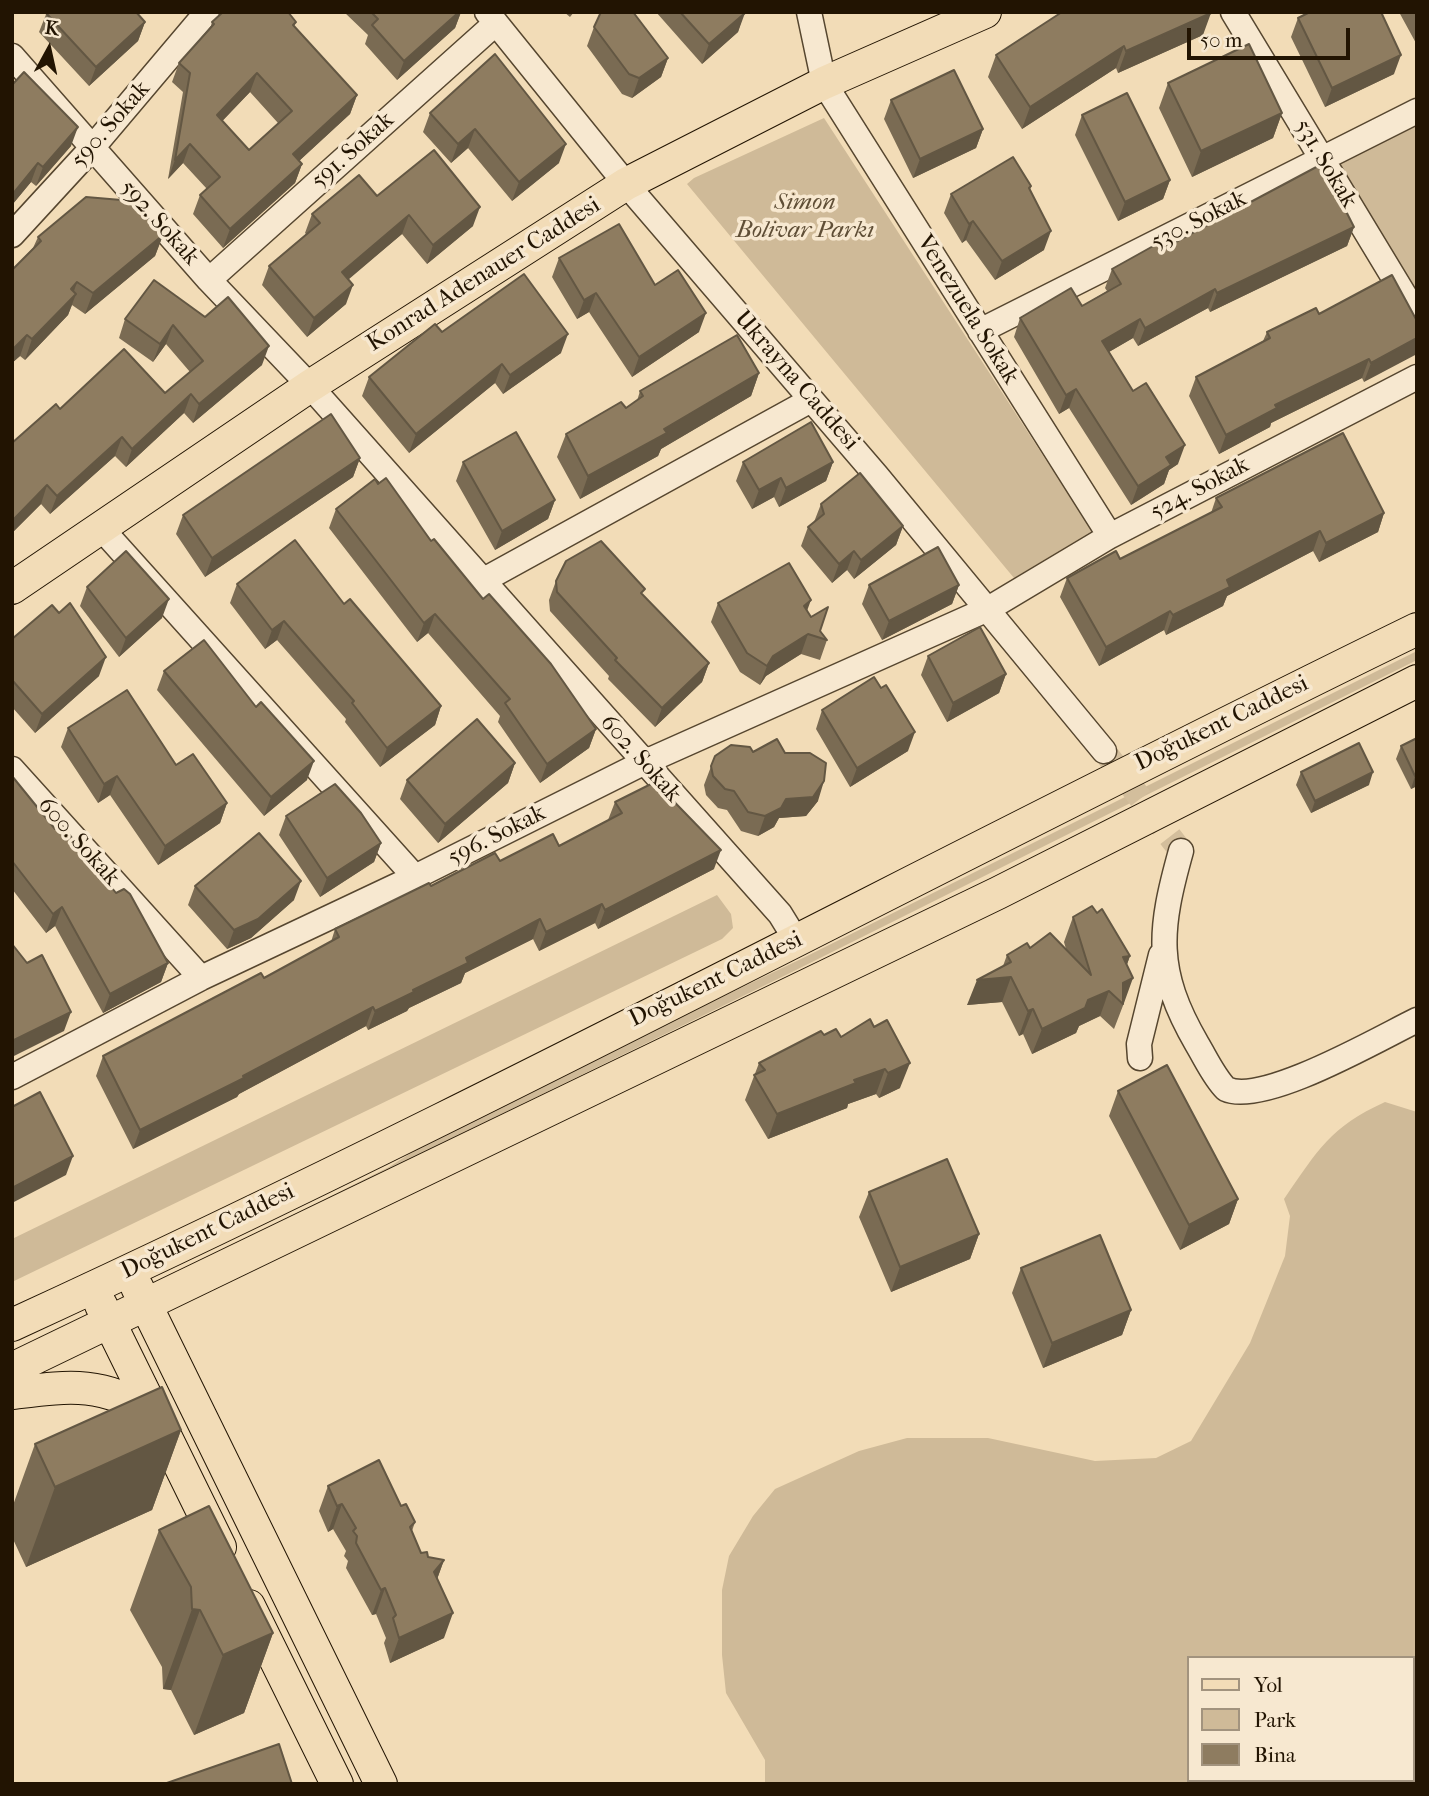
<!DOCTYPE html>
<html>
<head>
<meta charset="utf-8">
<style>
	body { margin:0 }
	#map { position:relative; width:1429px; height:1796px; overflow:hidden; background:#f2dcb7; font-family:"IM FELL French Canon",serif }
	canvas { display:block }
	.frame { position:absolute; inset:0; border:14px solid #221402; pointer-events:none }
	.legend { position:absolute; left:1187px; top:1656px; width:228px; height:126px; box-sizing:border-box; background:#f7e8d0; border:2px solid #a2937e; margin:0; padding:9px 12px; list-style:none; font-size:21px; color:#221402 }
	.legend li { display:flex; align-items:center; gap:14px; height:35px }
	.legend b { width:35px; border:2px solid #a2937e }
	.north { position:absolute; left:14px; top:14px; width:70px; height:70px; -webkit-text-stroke:5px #f7e8d0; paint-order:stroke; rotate:8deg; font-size:19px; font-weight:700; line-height:28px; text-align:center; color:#221402 }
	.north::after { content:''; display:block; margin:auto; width:24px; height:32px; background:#221402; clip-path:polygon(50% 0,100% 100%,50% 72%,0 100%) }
	.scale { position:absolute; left:1187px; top:28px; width:163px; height:32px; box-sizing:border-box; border:4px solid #221402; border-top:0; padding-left:9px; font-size:21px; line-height:24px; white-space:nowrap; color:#221402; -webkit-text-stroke:5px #f7e8d0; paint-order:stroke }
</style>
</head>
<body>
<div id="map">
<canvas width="1429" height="1796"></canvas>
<div class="frame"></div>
<ul class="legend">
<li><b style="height:9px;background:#f2dcb7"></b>Yol</li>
<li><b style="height:19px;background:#cfba98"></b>Park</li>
<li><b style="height:19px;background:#8e7c60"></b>Bina</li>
</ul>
<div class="north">K</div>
<div class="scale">50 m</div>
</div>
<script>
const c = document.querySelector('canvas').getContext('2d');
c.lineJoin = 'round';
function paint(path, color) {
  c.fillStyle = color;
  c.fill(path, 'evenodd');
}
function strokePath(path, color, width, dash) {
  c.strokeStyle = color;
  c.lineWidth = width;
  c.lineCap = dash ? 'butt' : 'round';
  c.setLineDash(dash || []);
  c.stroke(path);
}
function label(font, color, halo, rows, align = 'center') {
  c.font = font + ' "IM FELL French Canon",serif';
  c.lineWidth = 7;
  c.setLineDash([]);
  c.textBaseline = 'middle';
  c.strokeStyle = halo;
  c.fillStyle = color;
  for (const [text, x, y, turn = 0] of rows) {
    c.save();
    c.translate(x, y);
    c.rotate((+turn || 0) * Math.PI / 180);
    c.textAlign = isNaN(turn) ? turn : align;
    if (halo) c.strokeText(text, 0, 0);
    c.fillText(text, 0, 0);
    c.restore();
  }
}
paint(new Path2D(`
	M1417,111v205l-94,-157z
	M824,118l268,413 -78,47 -327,-394 7,-6z
	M1417,651v9l-627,313 -587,287 186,-93 64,-41 350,-168z
	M717,895l14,19 2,14 -11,11 -710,343v-43z
	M1385,1102l32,10v672h-652v-24l-39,-67 -4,-38v-65l7,-34 24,-40 22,-27 84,-38 48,-13h81l107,23 61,-3 35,-17 59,-98 35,-87 5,-40 -6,-17c34,-49 46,-72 101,-97zM1189,1658h224v122h-224z`), '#cfba98');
strokePath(new Path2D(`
	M1104,751l77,100`), '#d3be9c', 24, [24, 12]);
const minor = new Path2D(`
	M487,12l139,172 251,292 227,275
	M809,12l15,71 286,453
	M1233,12l184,304
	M12,56l197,224 101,106 470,528 16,26
	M12,235l80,-87 115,-136
	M209,280l287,-257
	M980,331l437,-220
	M100,527l315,350
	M482,581l329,-181
	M12,769l189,209
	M1181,851c-22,79 -27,119 16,193 9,15 17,33 29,45 37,17 152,-50 191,-69
	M1140,1058l-1,-14 22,-89
	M12,1077l189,-99 214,-101 228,-114 345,-154 122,-73 307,-159`);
const major = new Path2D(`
	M12,588l298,-202 316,-202 198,-101 161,-71
	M137,1287l244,497
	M101,1305l119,242
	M12,1325c475,-218 935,-467 1405,-696
	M12,1369l986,-476 419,-212
	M12,1393c58,-7 89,-12 141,20
	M249,1606l88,178`);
strokePath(minor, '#56462f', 27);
strokePath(major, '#221402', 34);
strokePath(minor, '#f7e8d0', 24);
strokePath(major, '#f2dcb7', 32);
paint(new Path2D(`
	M47,12l92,3 6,7 -7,19 -49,45 -50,-54z
	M344,12h117l-6,16 -58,52 -32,-36 3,-9z
	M564,12h10l-4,5z
	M656,12h88l-6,20 -36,32z
	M1399,12h18v33z
	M1298,18l96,56 -69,33 -34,-70z
	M212,22h84l-2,5 63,68 -7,19 -51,47 3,3 -7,19 -72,65 -30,-34 7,-19 7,-6 -24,-26 -15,16 15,-87 -11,-10 7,-19 31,-34zM250,92l28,31 -29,27 -27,-29z
	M594,27l74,31 -7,19 -29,21 -10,-4 -35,-48z
	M1203,35l-85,38 -2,-5 -94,61 -34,-52 8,-22z
	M495,54l64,109 -47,38 -44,-53 -17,15 -28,-31 7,-19z
	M1168,83l114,30 -9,25 -81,39 -33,-69z
	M12,85l59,61 -35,40 -5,-4 -19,23z
	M891,100l92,29 -7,19 -63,30 -29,-59z
	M1082,115l88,65 -7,19 -45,22 -43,-86z
	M1031,186l-1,4 14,60 -49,30 -29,-40 -4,3 -18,-30 7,-19z
	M377,196l96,30 -46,38 -25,-30 -54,45 -2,25 -39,33 -45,-52 7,-19 37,-32 -1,-1 7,-19z
	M1354,227l-7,19 -137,66 -2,-4 -70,38 -5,-8 -24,14 69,112 -9,6 -5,14 -33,21 -62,-97 -10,6 -45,-77 6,-19 62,-12 25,-15 -2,-3 7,-19 56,-23z
	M163,235l-8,21 -70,58 -13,-9 -4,10 -43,45 -5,-4 -8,7v-93l21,-22 5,-11z
	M559,258l96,27 44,47 -67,45 -43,-65 -12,7 -25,-42z
	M154,280l108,85 -69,58 -9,-10 -58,54 -11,-11 -65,58 -9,-10 -29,29v-90l48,-34 105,-16 25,-21 -24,-28 -13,18 -34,-24 6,-19z
	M1319,314l98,7 -53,61 -2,-4 -91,45 -1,4 -51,27 -30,-58 7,-19 67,-36 4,-9z
	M442,332l119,21 -58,41 -8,-11 -86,70 -47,-57 7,-19z
	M759,373l-8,23 -90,53 -3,7 -78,43 -23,-42 9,-23 60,-26 11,-7 3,-10z
	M360,458l-7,19 -148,100 -29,-43 7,-19z
	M463,462l92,38 -7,19 -53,31 -39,-69z
	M743,462h90l-7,19 -47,26 -5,-10 -22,12 -16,-28z
	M378,484l53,57 165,188 -7,19 -49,35 -42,-61 2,-6 -72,-83 -11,9 -88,-114 7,-19z
	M1216,498l168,15 -6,19 -59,30 -6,-11 -86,45 -4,10 -57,29 -2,-5 -65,36 -39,-69 7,-19 53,-19 91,-46z
	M821,504l82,22 -7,19 -42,34 -7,-9 -15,13 -31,-37 7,-19 6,-5z
	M556,581l153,82 -7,19 -47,45 -47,-48 1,-3 -59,-65 -1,-11z
	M237,584l107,20 97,102 -6,19 -55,42 -35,-45 1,-3 -69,-79 -12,9 -35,-46z
	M869,585h90l-7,19 -70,36 -20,-36z
	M87,587l75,31 -43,39 -39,-51z
	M718,603l89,8 20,29 -7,20 -19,-6 -35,22 -6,9 -20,-13 -29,-50z
	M12,639l87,37 -64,57 -23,-26z
	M928,656l78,18 -7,19 -52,29 -26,-47z
	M164,671l143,109 -43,36 -107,-126z
	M822,710l86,41 -58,36 -34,-58z
	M68,728l159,75 -7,20 -62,42 -48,-70 -12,8 -37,-56z
	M1417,738v48l-6,3 -15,-30 5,-13z
	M785,753l33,48 -12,15 -27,2 -5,9 -16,9 -17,-5 -14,-21 -9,-2 -12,-13 -2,-10 11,-29z
	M515,763l-7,20 -70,60 -38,-44 7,-19z
	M1301,772l68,13 -58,28 -15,-28z
	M12,776l43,53 113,134 -7,19 -58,31 -48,-87 -9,7 -34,-44z
	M615,802l99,67 -116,60 -3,-6 -56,28 -6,-12 -68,34 -4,10 -52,25 -2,3 -39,19 -2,-4 -127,68 -2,3 -104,52 -37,-73 7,-20 161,-78 67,-36 4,-13 96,-43 69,-25 59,-15 49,-26z
	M286,816l95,27 -7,19 -54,35 -41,-62z
	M195,886l99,14 -43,38 -24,11 -39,-44z
	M1073,917l57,39 -3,8 -3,39 -10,26 -14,-13 -21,10 -3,7 -44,21 -9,-20 -4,2 -17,-34 -35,3 36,-39 4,-11 23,-7 36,1 -2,-7z
	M870,1019l30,69 -21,10 -3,-4 -28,10 -1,4 -79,31 -23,-39 14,-37 82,-26z
	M1118,1091l120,108 -9,25 -49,26 -71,-134z
	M869,1192l110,42 -9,25 -79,33 -32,-75z
	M1021,1268l110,42 -9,25 -79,33 -31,-75z
	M181,1430l-29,80 -126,57 -14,-30v-29l23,-64z
	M328,1486l73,20 14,16 -3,9 9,22 7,4 16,3 -7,19 7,59 -54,25 -6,-20 2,-5 -10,-24 -4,1 -26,-47 2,-7 -4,-5 2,-5 -13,-22 -5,3 -9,-21z
	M159,1530l114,103 -29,80 -50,22 -23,-45 -8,-1 -1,-22 -32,-57z`), '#7a6b53');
paint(new Path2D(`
	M459,12h2l-6,16 -58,52 7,-19z
	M745,13l-7,19 -36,32 7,-20z
	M1211,13l-8,22 -85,38 8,-22z
	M145,22l-7,19 -49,45 7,-19z
	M1124,46l-8,22 -94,61 8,-22z
	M1401,55l-7,19 -69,33 7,-19z
	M668,58l-7,19 -29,21 7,-20z
	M257,73l-7,19 -40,42 7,-19z
	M357,95l-7,19 -64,59 7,-19z
	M1282,113l-9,25 -81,39 9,-26z
	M78,127l-7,19 -35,40 7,-19z
	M475,129l-7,19 -17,15 7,-19z
	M983,129l-7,19 -63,30 7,-19z
	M190,144l-7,19 -15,16 7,-19z
	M566,144l-7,19 -47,38 7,-19z
	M38,163l-7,19 -19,23v-10z
	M302,164l-7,19 -72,65 7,-19z
	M1170,180l-7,19 -45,22 7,-19z
	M480,207l-7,19 -46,38 6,-19z
	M409,215l-7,19 -67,57 7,-19z
	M973,221l-7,19 -4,3 7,-19z
	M1354,227l-7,19 -137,66 7,-19z
	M1051,231l-7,19 -49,30 7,-19z
	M163,235l-8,21 -70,58 8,-21z
	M77,282l-6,18 5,-6 -8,21 -43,45 7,-21z
	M353,285l-7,19 -39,33 7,-19z
	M1215,289l-7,19 -70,38 7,-18z
	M596,293l-7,19 -12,7 7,-19z
	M706,313l-7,19 -67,45 7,-20z
	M1140,319l-7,19 -38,22 7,-19z
	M173,325l-7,19 -13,18 7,-18z
	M568,334l-7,19 -58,41 7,-19z
	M27,335l-7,21 -8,7v-13z
	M1417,338v16l-53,28 7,-19z
	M269,346l-7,19 -69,58 6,-19z
	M1369,359l-7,19 -91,45 -1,4 -51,27 7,-19 49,-30z
	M502,364l-7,19 -86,70 7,-19z
	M759,373l-8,23 -90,53 -3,7 -78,43 8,-23 76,-47z
	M1076,389l-7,19 -10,6 7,-19z
	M191,394l-7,19 -58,54 6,-18z
	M122,437l-7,19 -65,58 7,-18z
	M1185,445l-7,19 -9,6 -5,14 -33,21 7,-19 28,-29z
	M360,458l-7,19 -148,100 7,-19z
	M833,462l-7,19 -47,26 7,-19z
	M781,478l-7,19 -22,12 7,-19z
	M47,485l-6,19 -29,29v-12z
	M555,500l-7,19 -53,31 7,-19z
	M1384,513l-6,19 -59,30 7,-19z
	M903,526l-7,19 -42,34 7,-19z
	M1320,531l-7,20 -86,45 -4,10 -57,29 7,-20 54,-35z
	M854,551l-7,19 -15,13 7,-19z
	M959,585l-7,19 -70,36 7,-19z
	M169,599l-7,19 -43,39 7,-19z
	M811,600l-7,19v-13z
	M1170,611l-6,19 -65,36 7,-19z
	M435,614l-7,19 -11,9 7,-19z
	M284,621l-7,19 -12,9 7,-19z
	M808,634l-7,20 -35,22 -6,9 7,-19 6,-10z
	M106,657l-7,19 -64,57 7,-19z
	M709,663l-7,19 -47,45 7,-19z
	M1006,674l-7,19 -52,29 6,-19z
	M441,706l-6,19 -55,42 7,-19z
	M596,729l-7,19 -49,35 7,-19z
	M915,732l-7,19 -58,36 7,-19z
	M314,761l-7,19 -43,36 7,-19z
	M515,763l-7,20 -70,60 7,-19z
	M1373,772l-4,13 -58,28 4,-12z
	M1417,775v11l-6,3 4,-13z
	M117,776l-7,19 -12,8 6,-19z
	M824,781l-6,20 -12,15 -27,2 -5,9 -16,9 7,-20 21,-17z
	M227,803l-7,20 -62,42 7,-19z
	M381,843l-7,19 -54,35 7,-19z
	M721,850l-7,19 -116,60 7,-19z
	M301,881l-7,19 -43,38 -24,11 7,-19z
	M602,904l-7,19 -56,28 7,-19z
	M62,907l-7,19 -9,7 7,-19z
	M540,919l-7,20 -68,34 -4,10 -52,25 -2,3 -39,19 7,-19 38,-21 53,-32z
	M1130,956l-9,25 2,-24z
	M168,963l-7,19 -58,31 7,-19z
	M1011,977l-9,25 -35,3 10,-25z
	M1133,978l-9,25 -1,1v-21z
	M1109,991l-9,25 -21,10 -3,7 -44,21 10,-25 46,-29z
	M373,1007l-7,19 -127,68 -2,3 -104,52 7,-19z
	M1033,1009l-10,25 -4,2 9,-25z
	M71,1012l-7,19 -52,26v-16z
	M910,1063l-10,25 -21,10 9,-25z
	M885,1069l-9,25 -28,10 -1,4 -79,31 9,-25 77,-34z
	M73,1156l-7,19 -54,28v-15z
	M1238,1199l-9,25 -49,26 9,-25z
	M979,1234l-9,25 -79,33 9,-25z
	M1131,1310l-9,25 -79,33 9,-25z
	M181,1430l-29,80 -126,57 29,-80z
	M342,1504l-9,25 -5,3 9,-26z
	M444,1560l-9,25 -1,-13z
	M385,1588l-9,26 -4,1 9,-25z
	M192,1609l8,1 -29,80 -8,-1z
	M453,1613l-9,25 -54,25 9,-25z
	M273,1633l-29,80 -50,22 29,-80z`), '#635743');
const building = new Path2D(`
	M136,12l9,10 -49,45 -50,-54z
	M223,12h65l8,10 -3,3 64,70 -64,59 9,10 -72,65 -30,-34 20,-18 -30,-33 -15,16 15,-87 -11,-10 35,-39 -2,-2zM257,73l35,38 -43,39 -32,-35z
	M371,12h88l-55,49 -32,-36 6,-6z
	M601,12h32l35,46 -29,20 -10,-4 -35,-47z
	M680,12h64l1,1 -36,31z
	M1062,12h149v1l-85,38 -2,-5 -94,61 -34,-52z
	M1310,12h71l20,43 -69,33 -34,-70z
	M1249,44l33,69 -81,38 -33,-68z
	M495,54l71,90 -47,38 -44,-53 -17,15 -28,-31z
	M954,70l29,59 -63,30 -29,-59z
	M24,72l54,55 -35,40 -5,-4 -26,32v-110z
	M1127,93l43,87 -45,22 -43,-87z
	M434,150l46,57 -47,38 -24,-30 -67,57 11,13 -39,33 -45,-52 51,-43 -8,-9 47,-39 18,21z
	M1013,157l18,29 -2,2 22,43 -49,30 -29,-40 -4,3 -18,-30z
	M1322,164l32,63 -137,66 -2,-4 -70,39 -5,-9 -38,22 31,50 13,-8 39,62 -19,12 5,8 -33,21 -62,-97 -10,6 -46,-77 51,-30 11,18 39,-22 -9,-15 52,-29 4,6z
	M86,197l47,4 30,34 -70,58 -16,-11 -6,7 5,5 -44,45 -5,-4 -15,15v-80l29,-29 -3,-4z
	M619,224l36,61 23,-15 28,43 -67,44 -43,-64 -12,7 -25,-42z
	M524,274l44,60 -58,41 -8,-11 -86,70 -47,-57 66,-53 7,8z
	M1392,275l25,46v17l-46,25 -2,-4 -94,46 2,3 -51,27 -30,-58 74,-39 -3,-6 49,-24 3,6z
	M154,280l51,37 23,-20 41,49 -70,58 -8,-10 -59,55 -10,-12 -65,59 -10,-11 -35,36v-78l44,-39 4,5 64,-60 41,44 38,-32 -30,-36 -13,19 -35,-25z
	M737,335l22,38 -95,56 3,4 -79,43 -22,-42 55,-32 5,6 17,-12 -3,-5z
	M331,414l29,44 -148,100 -29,-43z
	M811,422l22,40 -47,26 -5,-10 -22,12 -16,-28z
	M516,432l39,68 -53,31 -39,-69z
	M1343,433l41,80 -58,30 -6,-12 -93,49 3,7 -57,28 -3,-4 -64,36 -39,-69 49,-27 4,8 102,-52 -6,-9z
	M860,473l43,53 -42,34 -7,-9 -15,13 -31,-37 16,-13 -3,-10z
	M386,478l45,63 3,-2 49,60 6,-5 62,70 45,65 -49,35 -42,-61 5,-4 -75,-85 -11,9 -88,-114 39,-30 3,5z
	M295,540l49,64 6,-5 91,107 -54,42 -35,-45 2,-2 -70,-80 -12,9 -35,-46z
	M601,541l44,48 -4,4 68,70 -47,45 -47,-48 2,-2 -60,-66 -1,-11 10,-20z
	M938,547l21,38 -70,36 -20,-36z
	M126,551l43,48 -43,39 -39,-51z
	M789,563l22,37 -7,6 7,11 17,-10 -8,24 7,9 -19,-6 -35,22 -6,10 -20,-13 -29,-50z
	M70,603l36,54 -64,57 -30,-34v-41l40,-34 7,8z
	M980,627l26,47 -53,29 -25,-47z
	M204,640l52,67 5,-5 53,59 -43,36 -107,-126z
	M874,677l7,11 5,-3 29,47 -58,36 -35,-58z
	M127,690l49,75 17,-11 34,49 -62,43 -48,-70 -13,8 -36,-56z
	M477,719l38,44 -70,61 -38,-44z
	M1417,738v37l-2,1 -14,-30z
	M777,739l8,14h25l16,10 -2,18 -11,16 -27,2 -5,9 -16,8 -17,-4 -14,-21 -9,-2 -12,-13 -2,-10 4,-10 16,-11 19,2 3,5z
	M1359,743l14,29 -58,29 -14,-29z
	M12,776l43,53 6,-5 55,69 8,-4 6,5 38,69 -58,31 -48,-87 -9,7 -41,-53z
	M655,782l66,68 -116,60 -3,-6 -56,28 -6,-13 -74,39 2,5 -55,27 1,2 -39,19 -2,-4 -130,69 1,2 -104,52 -37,-74 158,-83 3,5 75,-41 -4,-8 94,-46 2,3 64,-33 5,8 53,-27 6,12 63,-33 -7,-11z
	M335,784l26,29 20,30 -54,35 -41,-62z
	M259,833l42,48 -43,38 -24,11 -39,-44z
	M1092,906l5,7 5,-4 28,47 -7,1 10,21 -10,5v21l-14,-13 -21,9 -3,8 -43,21 -9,-20 -5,2 -17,-34 -34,3 34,-18 -4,-7 20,-12 3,5 20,-15 41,42 -18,-58z
	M12,944l15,19 15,-8 29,57 -59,29z
	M870,1019l4,8 13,-7 23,43 -22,10 -3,-4 -31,11 2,3 -79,31 -23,-39 11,-5 -6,-7 62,-32 3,4 12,-6 5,8z
	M1167,1065l71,134 -49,26 -71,-134z
	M40,1092l33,64 -61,32v-81z
	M947,1159l32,75 -79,33 -31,-75z
	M1100,1235l31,75 -79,33 -31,-75z
	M162,1387l19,43 -126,57 -20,-43z
	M379,1460l22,46 5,-2 9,18 -5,5 11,26 6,-1 1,5 16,3 -10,12 19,41 -54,25 -6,-20 3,-3 -11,-27 -4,2 -25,-47 1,-7 -4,-5 3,-3 -14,-24 -5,2 -9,-20z
	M209,1506l64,127 -50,22 -23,-45 -8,-1 -1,-22 -32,-57z
	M279,1744l13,40h-128z`);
paint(building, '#8e7c60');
strokePath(building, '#635743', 2);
label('24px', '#221402', '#f7e8d0', [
	["590. Sokak",111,125,-49],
	["591. Sokak",353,151,-42],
	["531. Sokak",1325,164,59],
	["530. Sokak",1199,221,-27],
	["592. Sokak",159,223,48],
	["Konrad Adenauer Caddesi",484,275,-32],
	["Venezuela Sokak",967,310,58],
	["Ukrayna Caddesi",796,381,49],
	["524. Sokak",1200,489,-28],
	["Doğukent Caddesi",1222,724,-26],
	["602. Sokak",640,759,48],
	["596. Sokak",497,836,-27],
	["600. Sokak",78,842,48],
	["Doğukent Caddesi",716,980,-26],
	["Doğukent Caddesi",208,1232,-26]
]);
label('italic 24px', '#5f4e36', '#f7e8d0', [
	["Simon",805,203],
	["Bolivar Parkı",805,231]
]);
</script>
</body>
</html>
